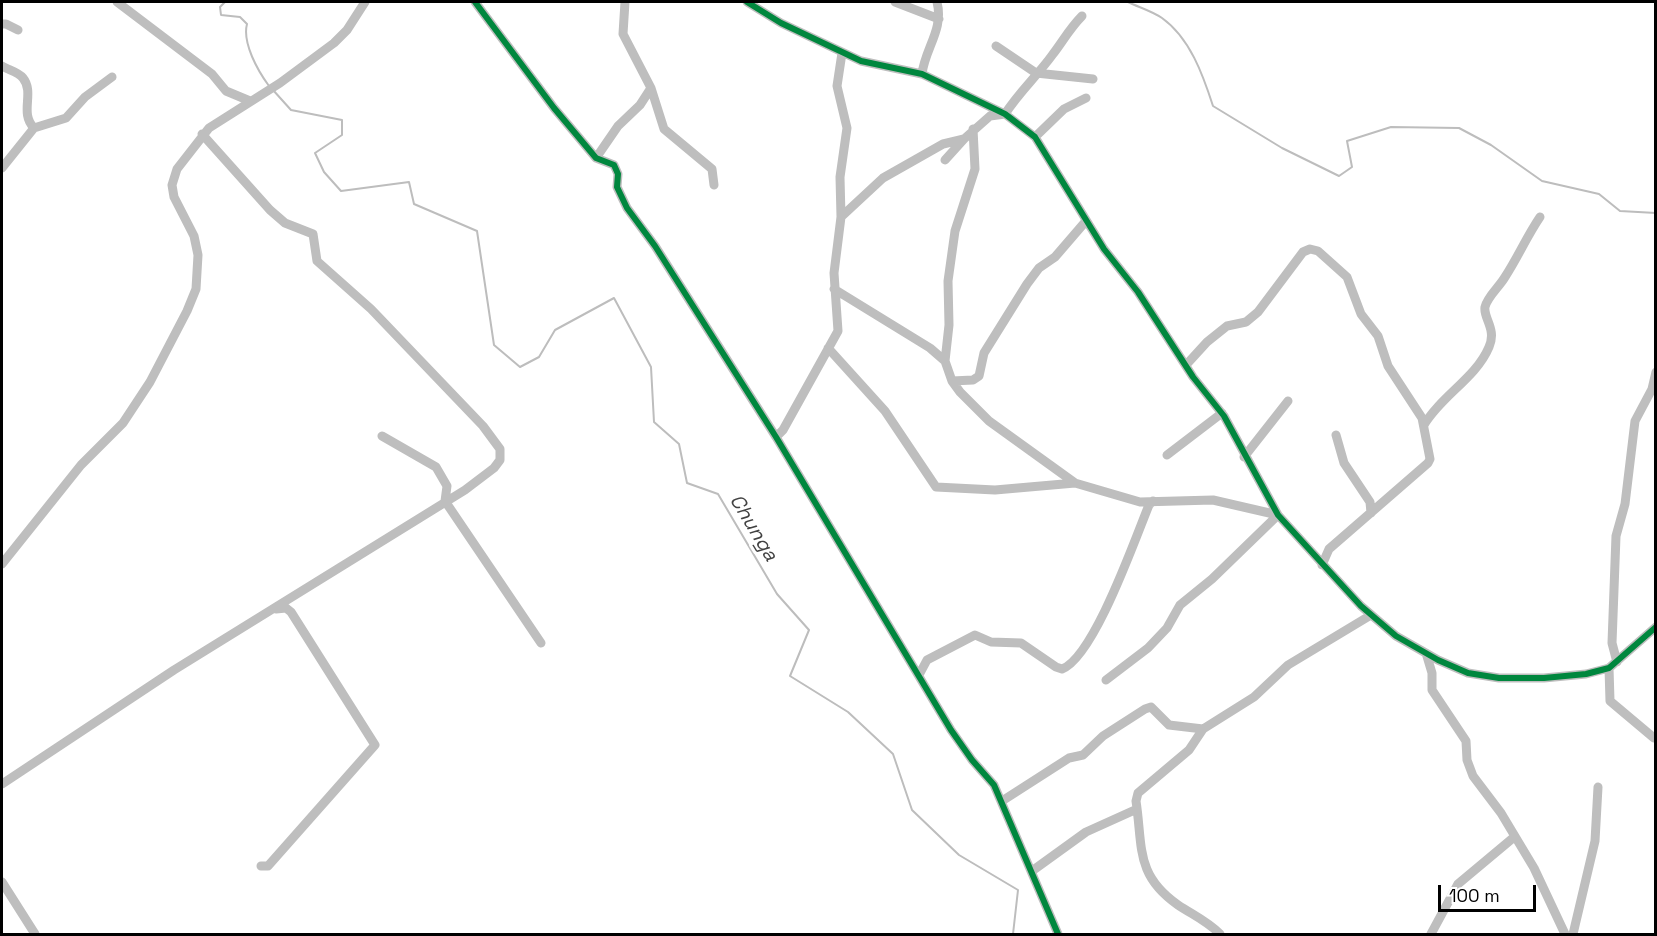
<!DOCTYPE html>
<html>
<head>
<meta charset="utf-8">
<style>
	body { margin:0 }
	#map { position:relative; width:1657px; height:936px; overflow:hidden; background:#fff; font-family:"Space Grotesk",sans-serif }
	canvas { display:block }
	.frame { position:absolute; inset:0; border:3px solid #000; pointer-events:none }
	.scale { position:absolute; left:1438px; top:885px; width:98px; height:27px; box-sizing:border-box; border:3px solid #000; border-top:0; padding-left:8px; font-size:18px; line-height:21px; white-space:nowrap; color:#000; -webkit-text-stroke:4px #fff; paint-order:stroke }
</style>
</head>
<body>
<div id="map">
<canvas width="1657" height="936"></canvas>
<div class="frame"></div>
<div class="scale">100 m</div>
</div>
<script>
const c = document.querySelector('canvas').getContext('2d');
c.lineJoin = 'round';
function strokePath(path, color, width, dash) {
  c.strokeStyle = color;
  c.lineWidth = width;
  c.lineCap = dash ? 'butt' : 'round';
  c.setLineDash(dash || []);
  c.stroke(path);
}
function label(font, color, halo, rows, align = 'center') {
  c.font = font + ' "Space Grotesk",sans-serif';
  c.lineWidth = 6;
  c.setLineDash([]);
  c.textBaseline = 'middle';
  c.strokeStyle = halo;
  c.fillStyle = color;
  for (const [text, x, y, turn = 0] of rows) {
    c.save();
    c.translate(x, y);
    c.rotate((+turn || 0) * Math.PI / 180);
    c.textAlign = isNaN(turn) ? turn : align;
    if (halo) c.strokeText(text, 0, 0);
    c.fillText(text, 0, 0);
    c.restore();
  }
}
strokePath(new Path2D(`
	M225,2l-5,5 1,8 19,2 7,7c-5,19 11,47 22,62
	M1128,2c10,5 24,9 34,16 28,20 41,57 51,88l69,42 57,28 13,-9 -5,-26 44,-14 68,1 32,17 51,36 57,13 21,17 36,2
	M273,90l18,20 51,10v15l-27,18 9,19 17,19 68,-9 5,22 63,27 17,114 26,22 19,-10 16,-27 59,-32 37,69 3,55 25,22 8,39 31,11 59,100 32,36 -19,46 58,36 45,42 19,56 47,45 59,35 -5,44`), '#bdbdbd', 2);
strokePath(new Path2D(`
	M117,2l95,72 14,17 24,10
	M475,2l79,106 42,50 18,7 4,9 -1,13 10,21 28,38 121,191 175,293 21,30 22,25 64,149
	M747,2l34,21 80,38 61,13 83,40 30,23 69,112 34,43 55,85 31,39 54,99 83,91 35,30 42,24 30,13 31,5h45l42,-4 23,-6 47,-41
	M895,2l44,17
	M2,24h4l12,6
	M996,46l40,27 57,6
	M2,66c6,4 16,6 21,12 12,15 -4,35 11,50l32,-10 19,-21 27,-20
	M922,74c3,-26 22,-44 15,-72
	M651,88l13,41 48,40 2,16
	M1035,137l29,-28 22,-11
	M596,158l22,-32 22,-21 11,-17 -28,-54 2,-32
	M945,160l19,-21
	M2,168l32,-40
	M841,217l42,-39 60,-34 21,-5 26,-23 15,-2c14,-22 33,-39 48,-60 10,-13 17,-26 29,-38
	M834,289l96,59 15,13 7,20 8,11 29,29 86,62
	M828,348l57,63 51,76 59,3 80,-7 65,19 73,-2 65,15
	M945,361l4,-36 -1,-44 7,-50 20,-62 -2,-40
	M1186,365l21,-23 20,-16 19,-4 12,-10 45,-60 7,-3 8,2 29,26 14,37 17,22 10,30 34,52 8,41 -2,4 -99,86 -7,16
	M952,381l21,-1 6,-4 5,-23 43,-69 12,-16 16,-11 31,-36
	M1424,425c17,-29 52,-47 65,-78 8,-18 -6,-29 -4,-40 2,-10 15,-21 20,-30 13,-20 22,-41 35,-60
	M1336,435l8,28 26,39 1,11
	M382,436l54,31 11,19 -2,15 96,142
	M776,437l7,-7 55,-99 -4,-58 7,-56 -1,-40 7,-49 -10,-42 5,-33
	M1167,455l55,-42
	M1244,457l44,-56
	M2,564l79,-99 42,-42 27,-41 37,-71 9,-22 2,-34 -4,-19 -20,-39 -2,-12 5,-16 32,-41 71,-45 54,-40 13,-13 18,-28
	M1426,653l6,20v17l34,51 1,19 6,16 28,37 33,55 31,66
	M1617,662l-5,-19 4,-107 9,-32 10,-83 17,-32 4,-17
	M1609,668l1,33 44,37
	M919,675l8,-15 48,-25 16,7 30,1 35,24 6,2c32,-12 73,-130 87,-164l4,-4
	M1106,680l42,-32 19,-20 13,-23 32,-26 66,-64
	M1203,729l-14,21 -51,43 -2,8c7,46 -1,74 42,104 15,10 29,16 42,29
	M2,784l172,-114 291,-180 29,-22 6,-8v-11l-17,-23 -112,-117 -54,-48 -4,-27 -28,-11 -15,-13 -68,-76
	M1002,801l67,-43 14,-3 20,-19 42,-27 6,-2 18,18 34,4 51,-32 34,-32 83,-50
	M261,866h7l107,-121 -84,-133 -5,-4 -10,1
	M1032,871l54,-39 51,-23
	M2,882l33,52
	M1431,934l27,-50 55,-46
	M1573,934l22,-93 3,-54`), '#bebebe', 9);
strokePath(new Path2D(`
	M475,2l79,106 42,50 18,7 4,9 -1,13 10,21 28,38 121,191 175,293 21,30 22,25 64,149
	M747,2l34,21 80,38 61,13 83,40 30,23 69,112 34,43 55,85 31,39 54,99 83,91 35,30 42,24 30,13 31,5h45l42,-4 23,-6 47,-41`), '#00873e', 6);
label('italic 20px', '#424242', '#fff', [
	["Chunga",753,528,59]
]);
</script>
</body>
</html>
